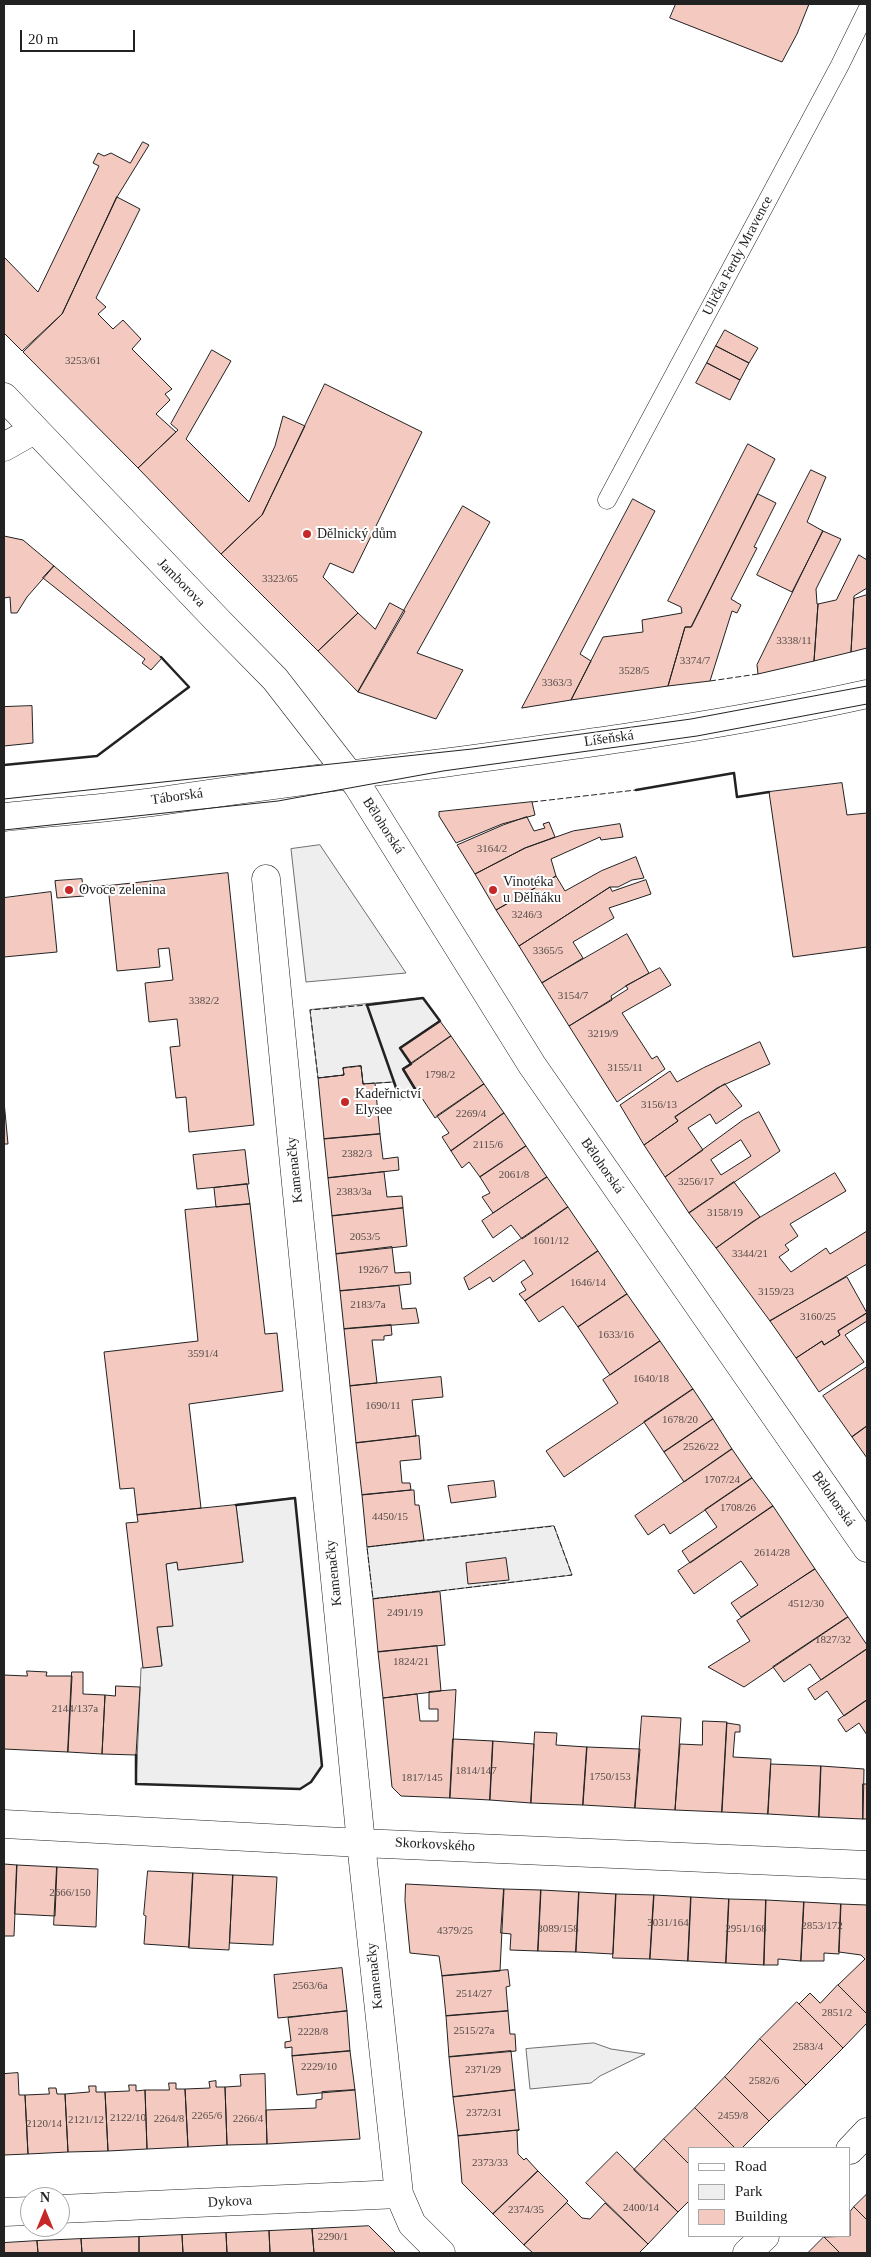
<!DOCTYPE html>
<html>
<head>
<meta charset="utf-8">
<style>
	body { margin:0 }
	#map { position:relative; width:871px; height:2257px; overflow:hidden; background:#fff; font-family:Georgia,serif }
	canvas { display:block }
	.frame { position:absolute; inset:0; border:5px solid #222; pointer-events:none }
	.legend { position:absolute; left:688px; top:2147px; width:162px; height:90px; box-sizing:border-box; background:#fff; border:1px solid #a7a7a7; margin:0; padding:6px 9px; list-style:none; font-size:15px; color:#222 }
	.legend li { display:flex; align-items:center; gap:10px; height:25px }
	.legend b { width:25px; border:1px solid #a7a7a7 }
	.north { position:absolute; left:20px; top:2187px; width:50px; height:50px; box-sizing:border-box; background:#fff; border:1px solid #a7a7a7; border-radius:50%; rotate:0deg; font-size:14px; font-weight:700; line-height:20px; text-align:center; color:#222 }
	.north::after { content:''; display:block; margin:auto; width:18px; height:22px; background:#c62828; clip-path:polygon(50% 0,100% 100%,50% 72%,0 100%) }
	.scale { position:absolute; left:20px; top:30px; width:115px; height:22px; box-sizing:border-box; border:2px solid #222; border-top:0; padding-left:6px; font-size:15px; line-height:18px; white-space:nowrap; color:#222; -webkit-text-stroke:4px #fff; paint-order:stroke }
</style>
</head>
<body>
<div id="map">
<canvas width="871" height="2257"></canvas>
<div class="frame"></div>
<ul class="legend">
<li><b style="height:6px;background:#fff"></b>Road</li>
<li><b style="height:14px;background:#eee"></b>Park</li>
<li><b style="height:14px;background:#f3c9c0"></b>Building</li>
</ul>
<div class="north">N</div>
<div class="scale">20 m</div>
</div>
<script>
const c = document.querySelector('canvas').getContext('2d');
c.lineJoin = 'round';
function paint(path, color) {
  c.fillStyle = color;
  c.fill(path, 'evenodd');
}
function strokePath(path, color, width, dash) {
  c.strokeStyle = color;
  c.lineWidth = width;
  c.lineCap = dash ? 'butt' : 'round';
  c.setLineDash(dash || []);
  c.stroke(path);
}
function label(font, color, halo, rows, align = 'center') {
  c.font = font + ' Georgia,serif';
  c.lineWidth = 4;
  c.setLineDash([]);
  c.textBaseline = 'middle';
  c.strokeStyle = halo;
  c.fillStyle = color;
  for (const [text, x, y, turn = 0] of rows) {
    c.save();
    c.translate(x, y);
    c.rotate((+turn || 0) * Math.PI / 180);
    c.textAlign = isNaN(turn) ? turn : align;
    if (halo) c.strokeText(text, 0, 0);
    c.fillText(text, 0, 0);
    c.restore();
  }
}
const green = new Path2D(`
	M320,845l86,128 -100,9 -15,-133z
	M423,998l17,23 -40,27 11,16 -8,6 12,19 -15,10 -7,-17 -30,2 -2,-18 -18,2 1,7 -26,3 -8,-68z
	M295,1498l27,268 -11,16 -11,7 -164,-5 5,-116 21,-3 -5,-38 15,-1 -6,-62 11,-2 1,8 65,-8 -7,-57z
	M554,1526l18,49 -199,24 -6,-52z
	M594,2043l17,6 34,5 -45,22 -9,7 -61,6 -4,-40z`);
paint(green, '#eee');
strokePath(green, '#6f6f6f', 1);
const building = new Path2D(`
	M676,4h133l-12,30 -15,28 -112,-44z
	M143,142l6,3 -32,52 -55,117 -40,37 -18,-18v-76l34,35 61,-126 -6,-3 5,-10 6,3 7,-3 19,10z
	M117,197l23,12 -44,89 10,9 -8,7 15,15 10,-9 18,19 -9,10 40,40 -7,5 5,6 -14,14 20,18 -38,36 -115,-116 39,-38z
	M725,330l33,18 -9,15 -33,-17z
	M716,346l33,17 -9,17 -33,-17z
	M212,350l19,11 -45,78 63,63 26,-56 8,-30 22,10 -43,89 -41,39 -83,-86 40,-38 -7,-6z
	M707,363l33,17 -10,20 -34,-17z
	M325,384l97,48 -69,141 -23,-10 -7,14 35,36 -40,38 -97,-97 41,-39z
	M748,444l27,15 -84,168h-6l-17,59 -97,14 32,-63 40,-5 -1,-12 40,-7 -1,-6 -13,-6z
	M811,470l15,7 -19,45 16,9 -31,61 -35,-17z
	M758,494l18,9 -22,44 3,1 -26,51 10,6 -4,8 -5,-2 -22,70 -42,5 17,-59h6z
	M633,499l22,12 -75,143 11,7 -20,39 -49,8z
	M463,506l27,16 -73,131 46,17 -27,49 -78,-27z
	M823,531l18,8 -25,50 1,15h1l-4,57 -56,13 -1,-9z
	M4,536l19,4 31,26 -27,31 -10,16h-6l-1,-16 -6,1z
	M859,555l8,5v28l-13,8 -3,56 -37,9 4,-57 18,-4z
	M54,566l108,92 -11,12 -9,-7 3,-4 -102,-81z
	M867,595v53l-16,4 3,-53z
	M390,603l15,8 -47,81 -40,-41 40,-38 17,16z
	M32,706l1,37 -29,3v-39z
	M842,783l5,32 20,-2v134l-74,10 -24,-165z
	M532,802l3,13 -33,9 -46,19 -17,-27v-4z
	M527,817l7,14 11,-3 -2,-4 6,-2 6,15 -30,11 -50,26 -18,-29 46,-20z
	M620,824l3,13 -22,3 -1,-3 -49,22 5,17 -60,34 -21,-36 50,-26 48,-17z
	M636,857l8,21 -12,2 -14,7h-8l-91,59 -23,-36 60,-34 9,15 36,-20z
	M228,873l26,252 -65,7 -3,-35 -10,1 -6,-51 10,-1 -3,-27 -28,3 -4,-39 28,-3 -4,-32 -11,1 2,18 -43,4 -9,-85z
	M82,879l2,17 -27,2 -2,-17z
	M646,880l5,14 -42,14 5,10 -41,24 10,16 -41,25 -23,-37 91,-59 2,4z
	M51,892l6,60 -53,5v-59z
	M627,934l22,39 -23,13 -15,10 1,4 -43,26 -27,-43z
	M660,968l11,17 -49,28 30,46 5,-3 8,13 -48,33 -48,-76 59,-37 -2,-3z
	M440,1021l11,15 -40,28 -11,-16z
	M451,1036l33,48 -49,34 -32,-49z
	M760,1042l10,22 -53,24 -42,29 3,4 -34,24 -24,-40 50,-34 7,11 26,-14z
	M361,1066l2,18 12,-1 5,51 -56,5 -6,-61 26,-3 -1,-7z
	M484,1084l20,29 -53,38 -9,-14 7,-4 -12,-17z
	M725,1084l17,22 -26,18 -6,-10 -22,14 15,22 -38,27 -21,-32 34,-24 -3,-4z
	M4,1101l4,43h-4z
	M759,1112l21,39 -91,62 -24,-36 78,-57zM741,1140l10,16 -30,19 -10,-15z
	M504,1113l22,33 -46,31 -11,-15 -7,6 -11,-17z
	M380,1134l3,25 15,-2 1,13 -71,8 -4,-39z
	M526,1146l21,31 -54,36 -11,-16 8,-4 -10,-16z
	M245,1150l4,34 -52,5 -4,-34z
	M384,1172l3,25 15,-1 1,12 -71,8 -4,-38z
	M835,1173l11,18 -56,33 8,12 -13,9 4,5 -10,7 12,15 35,-24 4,6 37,-23v33l-97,57 -54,-73 36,-26z
	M547,1177l21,30 -46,32 -11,-14 -18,13 -11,-17z
	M734,1182l26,35 -44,31 -27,-35z
	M247,1184l3,20 -34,3 -2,-19z
	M250,1204l15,130 12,-1 6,58 -94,13 12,104 -64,7 -3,-27 -14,1 -16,-137 94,-11 -13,-131z
	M568,1207l30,44 -73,50 -6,-7 7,-4 -5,-8 12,-8 -9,-14 -31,22 -3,-5 -21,13 -5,-12z
	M403,1208l4,38 -71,8 -4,-38z
	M392,1247l3,26 15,-1 1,12 -71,7 -4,-37z
	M598,1251l29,43 -49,33 -15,-21 -24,16 -14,-21z
	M847,1277l20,36 -29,18 2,4 -16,10 -2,-4 -26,17 -26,-37z
	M399,1286l3,23 14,-1 3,15 -75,6 -4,-38z
	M627,1294l33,47 -50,34 -32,-48z
	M867,1313v8l-22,14 19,27 -45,30 -23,-34 26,-17 2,4 16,-10 -2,-4z
	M391,1325l1,10 -8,1v4h-12l5,43 -27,3 -6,-57z
	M660,1341l33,48 -129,88 -18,-26 72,-48 -15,-23z
	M867,1367v59l-15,11 -29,-41z
	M441,1377l2,20 -31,3 4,36 -60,7 -6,-57z
	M693,1389l20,30 -49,33 -20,-30z
	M713,1419l19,30 -48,33 -20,-30z
	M867,1426v32l-15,-21z
	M419,1436l2,23 -21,2 2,22h8l1,7 -49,5 -6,-52z
	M732,1449l20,29 -82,56 -6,-10 -16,11 -13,-19z
	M752,1478l21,28 -83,57 -8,-12 35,-24 -12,-17z
	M494,1481l2,16 -45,6 -3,-17z
	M411,1490h3l1,15h4l5,35 -57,7 -5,-52z
	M236,1505l7,57 -65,8 -1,-8 -11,2 7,62 -16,1 5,39 -19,2 -17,-145 12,-1 -1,-7z
	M773,1506l42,63 -74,48 -10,-14 27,-18 -17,-24 -47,33 -16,-23z
	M506,1558l3,22 -41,4 -2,-21z
	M815,1569l33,48 -104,70 -36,-20 42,-26 -13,-20z
	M440,1592l5,53 -67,7 -5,-53z
	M848,1617l19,28v4l-46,31 -11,-16 -26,18 -11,-15z
	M437,1646l4,45 -58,7 -5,-46z
	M867,1649v51l-23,16 -17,-25 -12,9 -7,-11z
	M27,1671l20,1 -1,4h26l-4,76 -64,-3v-74l23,1z
	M72,1672h11v22l22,1 -3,59 -34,-2z
	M116,1686l24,1 -4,68 -34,-1 3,-59 10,1z
	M456,1690l-6,108 -49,-2 -9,-9 -9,-89 34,-4 3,27h18v-12h-9v-17z
	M867,1700v35l-8,-12 -13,9 -8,-12z
	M642,1716l39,2 -6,92 -40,-2z
	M703,1721l24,1 -5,90 -47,-2 5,-66 22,1z
	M727,1723l13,2v7h-5l-2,25 38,2 -3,55 -46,-2z
	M535,1732l22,1 -1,12 31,2 -4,58 -52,-2z
	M453,1739l40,2 -3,59 -40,-2z
	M493,1741l41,3 -3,59 -41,-3z
	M587,1747l53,2 -5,59 -52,-3z
	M771,1764l50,2 -2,51 -51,-3z
	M821,1766l43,3 -1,50 -44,-2z
	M863,1784h4v35h-4z
	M4,1864l13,1 -3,71h-10z
	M17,1865l40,2 -2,49 -40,-2z
	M57,1867l41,2 -2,58 -42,-2z
	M148,1871l45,2 -4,74 -45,-3 2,-28 -2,-1z
	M193,1873l40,2 -4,75 -40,-2z
	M233,1875l44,2 -4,68 -43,-2z
	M406,1884l98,5 -4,82 -58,5 -3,-20 -29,-3 -5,-52z
	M504,1889l37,1 -3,61 -28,-1 1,-16 -10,-1z
	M541,1890l38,2 -3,60 -38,-1z
	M579,1892l37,2 -3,60 -37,-2z
	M616,1894l38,1 -4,64 -37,-1z
	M654,1895l37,2 -3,64 -38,-2z
	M691,1897l38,2 -3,64 -38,-2z
	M729,1899l37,1 -2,65 -38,-2z
	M766,1900l38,2 -3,59 -23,-2v6h-14z
	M804,1902l37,2 -2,50 -15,-1v8h-23z
	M841,1904l26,1v109l-29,-29 27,-26 -4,-4 -22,-3z
	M342,1968l5,43 -69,7 -4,-43z
	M508,1970l2,16 -4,1 2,24 -62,5 -4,-40z
	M838,1985l29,29v9l-24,25 -44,-44 11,-11 10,10z
	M797,2002l46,46 -37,37 -46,-46z
	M347,2011l3,40 -58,5v-9l-7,1v-6l6,-1 -3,-23z
	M508,2011l2,23h5l1,17 -67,6 -3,-41z
	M760,2039l46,46 -37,36 -44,-44z
	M350,2051l5,39 -58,5 -5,-39z
	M511,2051l4,39 -62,7 -4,-40z
	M18,2073l1,22h6l3,59 -24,1v-81z
	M265,2074l2,70 -40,1 -2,-58 16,-1 -1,-11z
	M725,2077l44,44 -27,27h-7l-40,-40z
	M216,2081v6h9l2,58 -39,2 -3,-58 25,-1 -1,-6z
	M169,2083h7v6h9l3,58 -41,2 -2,-59h24z
	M129,2085h7v6l9,-1 2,59 -39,2 -3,-59 24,-1z
	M89,2086h7v6h9l3,59 -40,1 -3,-58 24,-2z
	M49,2088h7l1,6h8l3,58 -40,2 -3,-59 24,-1z
	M355,2090l5,49 -93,5 -1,-34 50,-2v-8l6,-1v-7z
	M515,2090l4,40 -61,6 -5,-39z
	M695,2108l40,40h-45v17l-26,-26z
	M519,2130l-2,1 1,23 6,6 2,-2 12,13 -45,43 -31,-31 -4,-47z
	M664,2139l26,26v35l-12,12 -44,-42z
	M617,2152l61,60 -30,32 -62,-61z
	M538,2171l30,30 -44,44 -31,-31z
	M867,2194v26l-13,-13z
	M567,2203l15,15 8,1 15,-16 43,41 -9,9h-106l-9,-8z
	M854,2207l13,13v33h-27l-16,-16 26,-1v-24z
	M369,2226l27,27h-82l-2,-24z
	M312,2229l2,24h-44l-1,-22z
	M269,2231l1,22h-43l-1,-20z
	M226,2233l1,20h-44l-1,-18z
	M182,2235l1,18h-44v-16z
	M139,2237v16h-57l-1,-14z
	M824,2237l16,16h-32z
	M81,2239l1,14h-44l-1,-12z
	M37,2241l1,12h-34v-10z`);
paint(building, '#f3c9c0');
strokePath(building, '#222', 1);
const service = new Path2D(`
	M607,500l233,-435 27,-55`);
const minor = new Path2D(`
	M4,397l217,227 54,55 83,107 174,279 335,483
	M4,447l30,-17
	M266,879l95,964 38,351 13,30 29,29
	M4,1824l357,19 506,22
	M850,2150l17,-18
	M60,2209l339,-15
	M4,2212l26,-1
	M747,2253l18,-17`);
const tertiary = new Path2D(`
	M4,817c56,-6 114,-9 170,-18 89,-13 179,-25 269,-36 142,-19 284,-38 424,-69`);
strokePath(service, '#222', 19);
strokePath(minor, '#222', 29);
strokePath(tertiary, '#222', 29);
strokePath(service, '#fff', 18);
strokePath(minor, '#fff', 28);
strokePath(tertiary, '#fff', 28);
strokePath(new Path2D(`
	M4,799l468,-50 219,-30 176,-33
	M4,830l274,-29 165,-30 254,-35 170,-32`), '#222', 1);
strokePath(new Path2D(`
	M710,681l48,-7
	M532,802l104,-12
	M367,1005l27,77 -31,2 -2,-18 -18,2 1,7 -26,3 -8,-68z
	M554,1526l18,49 -199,24 -6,-52z`), '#222', 1, [6, 2.5]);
strokePath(new Path2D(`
	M4,765l93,-9 92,-69 -28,-30
	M636,790l98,-17 3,24 32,-5
	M83,888l25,-2
	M423,998l17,23 -40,27 11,16 -8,5 12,20 -15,10 -33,-94z
	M136,1755v29l164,5 11,-7 11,-16 -27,-268 -59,7`), '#222', 2.5);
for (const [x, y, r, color] of [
	[307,534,5,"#c62828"],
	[69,890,5,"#c62828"],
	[493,890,5,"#c62828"],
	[345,1102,5,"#c62828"]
]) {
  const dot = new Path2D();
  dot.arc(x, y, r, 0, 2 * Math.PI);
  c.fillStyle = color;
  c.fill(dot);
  strokePath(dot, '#fff', 2);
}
label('11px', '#564c4a', null, [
	["3253/61",83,361],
	["3323/65",280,579],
	["3338/11",794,641],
	["3374/7",695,661],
	["3528/5",634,671],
	["3363/3",557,683],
	["3164/2",492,849],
	["3246/3",527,915],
	["3365/5",548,951],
	["3154/7",573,996],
	["3382/2",204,1001],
	["3219/9",603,1034],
	["3155/11",625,1068],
	["1798/2",440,1075],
	["3156/13",659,1105],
	["2269/4",471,1114],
	["2115/6",488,1145],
	["2382/3",357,1154],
	["2061/8",514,1175],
	["3256/17",696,1182],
	["2383/3a",354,1192],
	["3158/19",725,1213],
	["2053/5",365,1237],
	["1601/12",551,1241],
	["3344/21",750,1254],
	["1926/7",373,1270],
	["1646/14",588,1283],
	["3159/23",776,1292],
	["2183/7a",368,1305],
	["3160/25",818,1317],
	["1633/16",616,1335],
	["3591/4",203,1354],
	["1640/18",651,1379],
	["1690/11",383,1406],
	["1678/20",680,1420],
	["2526/22",701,1447],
	["1707/24",722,1480],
	["1708/26",738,1508],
	["4450/15",390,1517],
	["2614/28",772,1553],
	["4512/30",806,1604],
	["2491/19",405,1613],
	["1827/32",833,1640],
	["1824/21",411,1662],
	["2144/137a",75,1709],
	["1814/147",476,1771],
	["1750/153",610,1777],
	["1817/145",422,1778],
	["2666/150",70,1893],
	["3031/164",668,1923],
	["2853/172",822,1926],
	["3089/158",558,1929],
	["2951/168",746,1929],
	["4379/25",455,1931],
	["2563/6a",310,1986],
	["2514/27",474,1994],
	["2851/2",837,2013],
	["2515/27a",474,2031],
	["2228/8",313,2032],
	["2583/4",808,2047],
	["2229/10",319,2067],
	["2371/29",483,2070],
	["2582/6",764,2081],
	["2372/31",484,2113],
	["2265/6",207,2116],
	["2459/8",733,2116],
	["2122/10",128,2118],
	["2264/8",169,2119],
	["2266/4",248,2119],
	["2121/12",86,2120],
	["2120/14",44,2124],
	["2373/33",490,2163],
	["2400/14",641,2208],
	["2374/35",526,2210],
	["2290/1",333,2237]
]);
label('14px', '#222', '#fff', [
	["Ulička Ferdy Mravence",738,256,-62],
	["Jamborova",181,583,46],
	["Líšeňská",609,739,-8],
	["Táborská",177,797,-8],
	["Bělohorská",383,826,57],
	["Bělohorská",602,1166,55],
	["Kamenačky",295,1170,-96],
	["Bělohorská",833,1499,55],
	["Kamenačky",334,1573,-96],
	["Skorkovského",435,1845,3],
	["Kamenačky",375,1976,-96],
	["Dykova",230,2202,-3]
]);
label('14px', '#222', '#fff', [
	["Dělnický dům",317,534],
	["Vinotéka",503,882],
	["u Dělňáku",503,898],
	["Ovoce zelenina",79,890],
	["Kadeřnictví",355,1094],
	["Elysee",355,1110]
], 'left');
</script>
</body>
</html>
